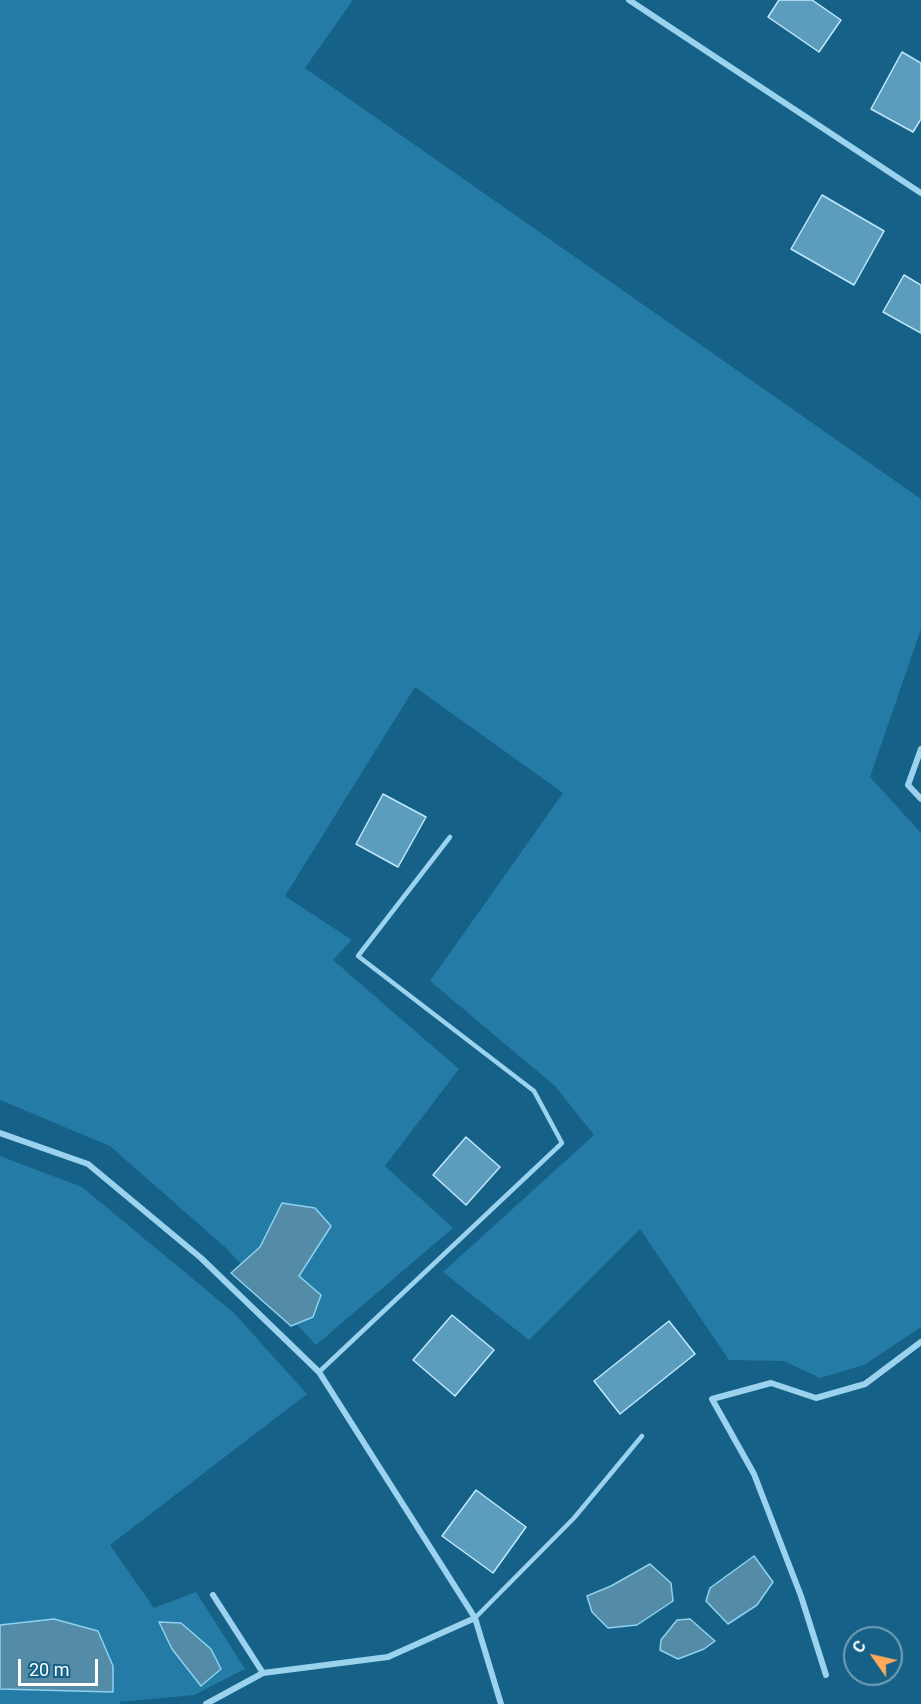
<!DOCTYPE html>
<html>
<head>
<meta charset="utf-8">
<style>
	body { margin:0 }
	#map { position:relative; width:921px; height:1704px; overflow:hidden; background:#156187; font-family:Roboto,sans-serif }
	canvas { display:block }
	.north { position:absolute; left:843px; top:1626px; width:60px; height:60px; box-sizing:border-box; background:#156187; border:2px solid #73a0b7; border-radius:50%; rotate:304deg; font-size:16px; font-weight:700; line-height:24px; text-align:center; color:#fff }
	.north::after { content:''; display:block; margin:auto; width:21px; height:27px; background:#ffaa58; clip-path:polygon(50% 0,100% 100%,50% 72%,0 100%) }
	.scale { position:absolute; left:18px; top:1659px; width:80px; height:27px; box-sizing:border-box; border:3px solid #fff; border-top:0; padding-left:8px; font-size:18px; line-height:21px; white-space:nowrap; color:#fff; -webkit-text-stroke:4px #156187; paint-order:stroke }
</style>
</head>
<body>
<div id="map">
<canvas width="921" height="1704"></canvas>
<div class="north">С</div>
<div class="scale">20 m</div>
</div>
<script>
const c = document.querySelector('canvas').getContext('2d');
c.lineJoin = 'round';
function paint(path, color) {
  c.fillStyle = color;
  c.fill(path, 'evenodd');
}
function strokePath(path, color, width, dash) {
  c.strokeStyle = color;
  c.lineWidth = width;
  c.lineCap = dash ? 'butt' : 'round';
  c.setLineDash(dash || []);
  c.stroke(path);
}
paint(new Path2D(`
	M0,0h353l-48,68 616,431v130l-51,148 51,56v494l-57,38 -44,13 -36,-17 -55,-1 -89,-131 -111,111 -86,-68 151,-137 -39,-49 -125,-105 133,-188 -148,-106 -130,209 67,44 -19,20 126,109 -74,97 68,62 -137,117 -89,-96 -117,-103 -110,-46z
	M0,1156l82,31 152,126 73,81 -197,151 44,63 42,-16 49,77 -51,26 -74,7 -1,2h-119z`), '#247ba5');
const water = new Path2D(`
	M282,1203l33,5 16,18 -32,50 22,19 -8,22 -22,9 -60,-53 29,-26z
	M754,1556l19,26 -16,23 -29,19 -22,-23 4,-13z
	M650,1564l21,19 2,18 -36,24 -29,3 -16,-16 -5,-16 24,-10z
	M54,1619l44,12 15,35v26l-113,-3v-64z
	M690,1619l25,22 -11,8 -26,10 -18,-9 1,-10 16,-20z
	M159,1622l22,1 30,26 10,20 -20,17 -29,-37z`);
paint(water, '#548ba7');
strokePath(water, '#8dd2f1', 1.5);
const building = new Path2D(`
	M779,0h33l29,20 -22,32 -51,-35z
	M902,52l19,11v56l-8,13 -42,-23z
	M822,195l62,36 -30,54 -63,-36z
	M904,275l17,10v48l-38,-21z
	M383,794l43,23 -28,50 -42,-23z
	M466,1137l34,30 -34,38 -33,-30z
	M452,1315l42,35 -39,46 -42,-36z
	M669,1321l26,33 -75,60 -26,-33z
	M476,1490l50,37 -33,46 -51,-37z`);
paint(building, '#5c9dbd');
strokePath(building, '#c1e8fb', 1.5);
strokePath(new Path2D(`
	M319,1372l243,-229 -28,-52 -176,-135 92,-119
	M475,1618l99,-100 68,-82`), '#9bd3ee', 4.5);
strokePath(new Path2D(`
	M629,0l292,193
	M921,749l-13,36 13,14
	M0,1133l88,31 113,94 118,114 156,246 26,86
	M213,1595l50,78 125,-16 87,-39
	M826,1675l-25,-79 -47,-122 -42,-75 59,-16 45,15 49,-14 56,-42
	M206,1704l57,-31`), '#9bd3ee', 6);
</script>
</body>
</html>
